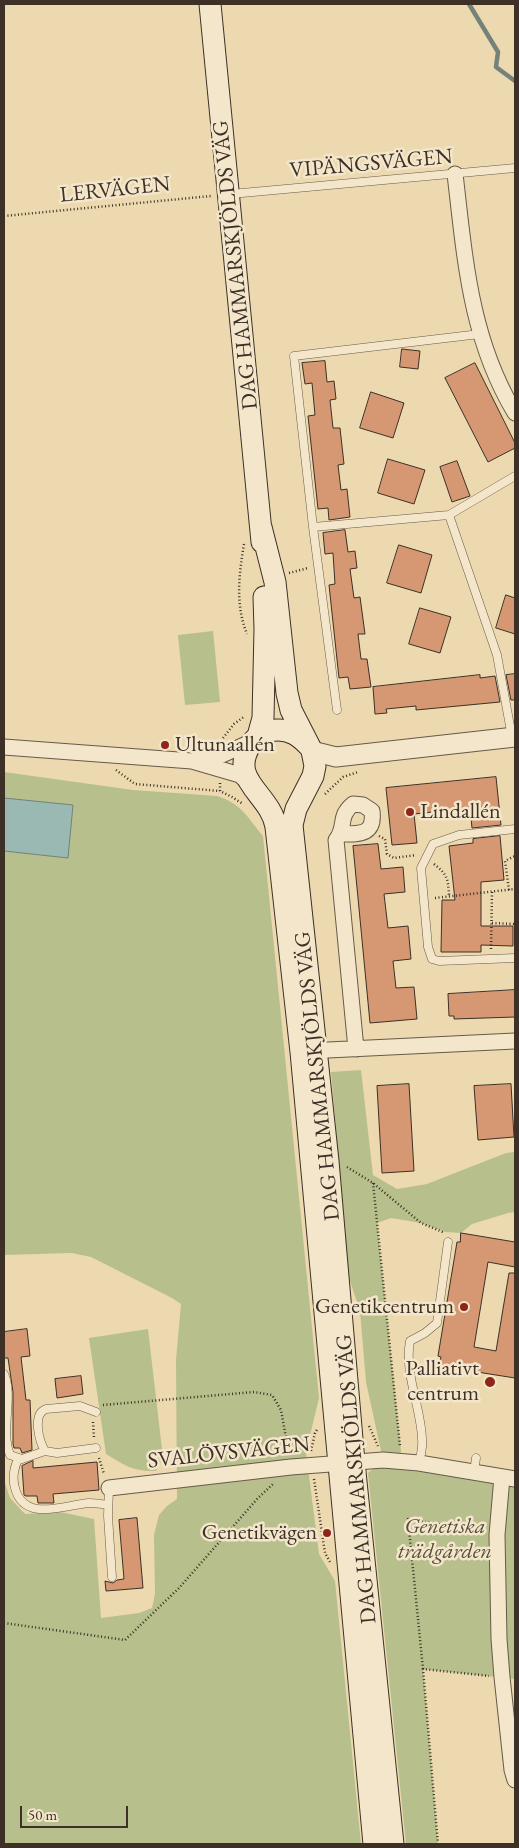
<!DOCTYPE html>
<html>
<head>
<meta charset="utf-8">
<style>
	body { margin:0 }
	#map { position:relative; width:519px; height:1848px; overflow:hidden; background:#ecd9af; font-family:"EB Garamond",serif }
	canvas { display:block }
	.frame { position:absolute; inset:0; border:5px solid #3c3027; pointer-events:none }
	.scale { position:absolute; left:20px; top:1806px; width:108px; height:22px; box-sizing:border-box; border:2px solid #3c3027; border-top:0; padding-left:6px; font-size:15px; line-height:18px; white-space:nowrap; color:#3c3027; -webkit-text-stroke:4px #f3e6cb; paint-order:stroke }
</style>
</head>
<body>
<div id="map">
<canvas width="519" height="1848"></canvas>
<div class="frame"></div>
<div class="scale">50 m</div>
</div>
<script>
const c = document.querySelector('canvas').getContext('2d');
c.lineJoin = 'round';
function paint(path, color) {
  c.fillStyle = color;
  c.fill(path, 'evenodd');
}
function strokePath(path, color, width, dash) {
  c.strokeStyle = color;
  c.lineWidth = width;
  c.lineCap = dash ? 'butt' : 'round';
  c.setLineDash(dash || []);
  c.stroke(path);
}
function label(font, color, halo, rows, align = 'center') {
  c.font = font + ' "EB Garamond",serif';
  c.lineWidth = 5;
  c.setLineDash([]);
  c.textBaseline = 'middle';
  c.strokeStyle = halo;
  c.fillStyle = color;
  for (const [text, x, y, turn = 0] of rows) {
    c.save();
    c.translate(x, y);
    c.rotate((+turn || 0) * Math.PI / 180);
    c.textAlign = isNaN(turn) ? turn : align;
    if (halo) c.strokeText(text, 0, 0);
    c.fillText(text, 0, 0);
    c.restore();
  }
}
paint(new Path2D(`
	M213,631l7,71 -35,3 -7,-70z
	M4,772l129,18 84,6c24,7 31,22 46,40l56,562 -13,54 13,102 16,27 26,263h-357v-364l6,18 15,16 35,-2 34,7 7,99 38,-5 13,-5 3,-14 -1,-59 5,-20 8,-9 10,-7 -1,-139 5,-56 -9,-6 -81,-41 -19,-4 -68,2z
	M361,1070l12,105 24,14 30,-5 79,-31 9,-1v60l-7,1 -36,11 -11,9 -16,-1 -24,-9 -30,-5 -14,5 24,228 -2,9 116,19v200l-92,-10 15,175h-32l-38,-371 15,-13 -17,-78 -6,-71 -11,-33 -18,-206z
	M148,1329l15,129 -7,13c-22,1 -32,-6 -50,-17l-17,-116z`), '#b7bf8c');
const water = new Path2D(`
	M4,798l69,7 -5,53 -64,-7z`);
paint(water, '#9ab9b2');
strokePath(water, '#74827a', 1);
strokePath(new Path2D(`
	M469,4l29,48 -2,15 19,14`), '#74827a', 4.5);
const building = new Path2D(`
	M402,349l18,2 -2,18 -18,-2z
	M325,361l2,21 7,-1 2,18 -6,1 3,28h7l4,36 -6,1 3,25 6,-1 3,28 -21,3 -1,-12 -10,1 -10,-93 7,-1 -3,-32 -7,1 -3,-21z
	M475,363l40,80v5l-27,14 -43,-84z
	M371,392l33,11 -11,35 -33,-10z
	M388,459l37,11 -11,34 -36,-11z
	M457,461l13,35 -18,6 -12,-35z
	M345,530l3,22 7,-1 2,17 -7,1 4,29 6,-1 5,37h-7l3,25h6l4,28 -21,2 -2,-12 -9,1 -10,-93 6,-1 -2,-31 -8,1 -2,-21z
	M399,545l33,10 -11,38 -34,-10z
	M506,595l9,3v36l-19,-6z
	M420,608l31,9 -11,36 -31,-9z
	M515,674v26h-4l-5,-25z
	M480,675v3l15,-2 5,26 -84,8v-4l-30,3 1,4 -12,1 -2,-27z
	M496,777l5,48 -29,3 -2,-20 -56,6 3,29 -25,2 -6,-57z
	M500,836l4,44 -23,2v44h32v20l-32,-1v7h-40l1,-52h13l-6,-54 24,-3v-4z
	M378,844l3,25 22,-2 2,25 -21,2 4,34 20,-2 3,33 -18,2 3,27 18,-1 3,32 -47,4 -17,-177z
	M515,990v27l-61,2v-3h-5l-1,-22z
	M409,1084l5,87 -32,2 -5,-87z
	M511,1084l3,53 -36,3 -4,-54z
	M461,1233l54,9v25l-27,-5 -14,85 22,4 13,-78h6v105l-76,-12 2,-9 -3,-1 19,-114h3z
	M27,1329l3,27 -9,1 5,43h4l2,50 -10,3 -2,-5h-6l-1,-4v-52l-5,-34h-4v-26z
	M81,1376l2,18 -26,4 -2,-19z
	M33,1461v7l64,-6 2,28 -46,4 1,9h-16l-1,-7h-11l-2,-1 -2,-29z
	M137,1518l6,70 -37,3 -1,-10 8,2 4,-3 7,-1 -5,-59z`);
paint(building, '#d59873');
strokePath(building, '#3c3027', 1);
const service = new Path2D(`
	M231,194l284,-26
	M313,527l-19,-171 186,-22
	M337,710l-24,-183 136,-12
	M512,737l-15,-82 -48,-140 66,-39
	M515,829l-56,6 -26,9 -12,24 7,79 4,12 7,2 76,-3
	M4,1374c10,22 -4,57 6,81l12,4 23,-8
	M96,1448l-39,5 -12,-2c-6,-10 -13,-37 1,-42l34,-3 16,6
	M19,1458c-5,8 -7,20 -4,30 9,35 49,17 74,15 6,0 13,1 19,2
	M419,1463c2,-8 4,-16 3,-24 -1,-32 -18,-65 -12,-98l15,-8 12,-10 11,-81
	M474,1472l2,-14
	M109,1488l-1,28 4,61`);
const minor = new Path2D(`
	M455,174c10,85 15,164 60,239
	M4,747l188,14 48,14 10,10
	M195,760l27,-5 31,-14
	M341,834c19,0 34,1 31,-23l-9,-6 -10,-1c-16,13 -6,23 -17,36l20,209
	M307,1051l208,-10
	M502,1477l-5,58 2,104 3,38 10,93 3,10
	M109,1488l182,-21 92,-7 36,3 96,16`);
const tertiary = new Path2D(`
	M312,751l24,6 179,-20`);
const secondary = new Path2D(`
	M210,4l52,538
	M261,527l14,55 12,111 4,17 21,41 3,15 -2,10 -17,33 -4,16 36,336 26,301 39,382
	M258,736l5,-18 2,-89 -1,-32
	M308,745c-9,-9 -17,-15 -30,-15 -11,0 -21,5 -27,14 -24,36 20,50 25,83l25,225 73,792`);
strokePath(service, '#685a49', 9);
strokePath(minor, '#685a49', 17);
strokePath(tertiary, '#685a49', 21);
strokePath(secondary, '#3c3027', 23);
strokePath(new Path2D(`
	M4,216l207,-20
	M244,544c-5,30 -9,61 3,90
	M289,573l19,-5
	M223,738l11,-14 11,-8
	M116,770l19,14 85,7
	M220,783v8l12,6 11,7
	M325,794l18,-17 15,-5
	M379,836l6,3 2,15 7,4 22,-3
	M434,864c14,11 14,15 15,32
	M509,890l-4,-29 10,-5
	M435,898l80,-9
	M492,923l23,1
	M491,949l1,-57
	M347,1167l26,16 48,40 24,10
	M373,1183l27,263
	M103,1405l151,-13 18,3 9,15 8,44
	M93,1422l1,16
	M369,1426l9,20
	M311,1451l4,-18 3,-5
	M99,1458l5,16
	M314,1479l11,74 5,9
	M4,1623l121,17 54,-52 79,-90 15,-14
	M423,1669l-15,-150 75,13
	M438,1844l-15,-175 66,7`), '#3c3027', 2.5, [1, 2.5]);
strokePath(service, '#f3e6cb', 8);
strokePath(minor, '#f3e6cb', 15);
strokePath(tertiary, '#f3e6cb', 19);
strokePath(secondary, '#f3e6cb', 21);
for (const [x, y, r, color] of [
	[165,745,5,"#8f2418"],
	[410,812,5,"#8f2418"],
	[464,1307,5,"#8f2418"],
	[490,1382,6,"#8f2418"],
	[327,1533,5,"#8f2418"]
]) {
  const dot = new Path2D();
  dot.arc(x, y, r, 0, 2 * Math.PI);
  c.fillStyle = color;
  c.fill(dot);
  strokePath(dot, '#f3e6cb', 2);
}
label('22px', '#3c3027', '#f3e6cb', [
	["VIPÄNGSVÄGEN",371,164,-5],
	["LERVÄGEN",115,190,-6],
	["DAG HAMMARSKJÖLDS VÄG",236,265,-96],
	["DAG HAMMARSKJÖLDS VÄG",318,1076,-96],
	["SVALÖVSVÄGEN",229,1453,-6],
	["DAG HAMMARSKJÖLDS VÄG",357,1479,-95]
]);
label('22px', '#3c3027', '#f3e6cb', [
	["Ultunaallén",175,745,"left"],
	["Lindallén",420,812,"left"],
	["Genetikcentrum",454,1307],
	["Palliativt",479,1369],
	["centrum",479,1394],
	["Genetikvägen",317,1533]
], 'right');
label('italic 22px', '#554d3b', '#f3e6cb', [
	["Genetiska",445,1527],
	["trädgården",445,1552]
]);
</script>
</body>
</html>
